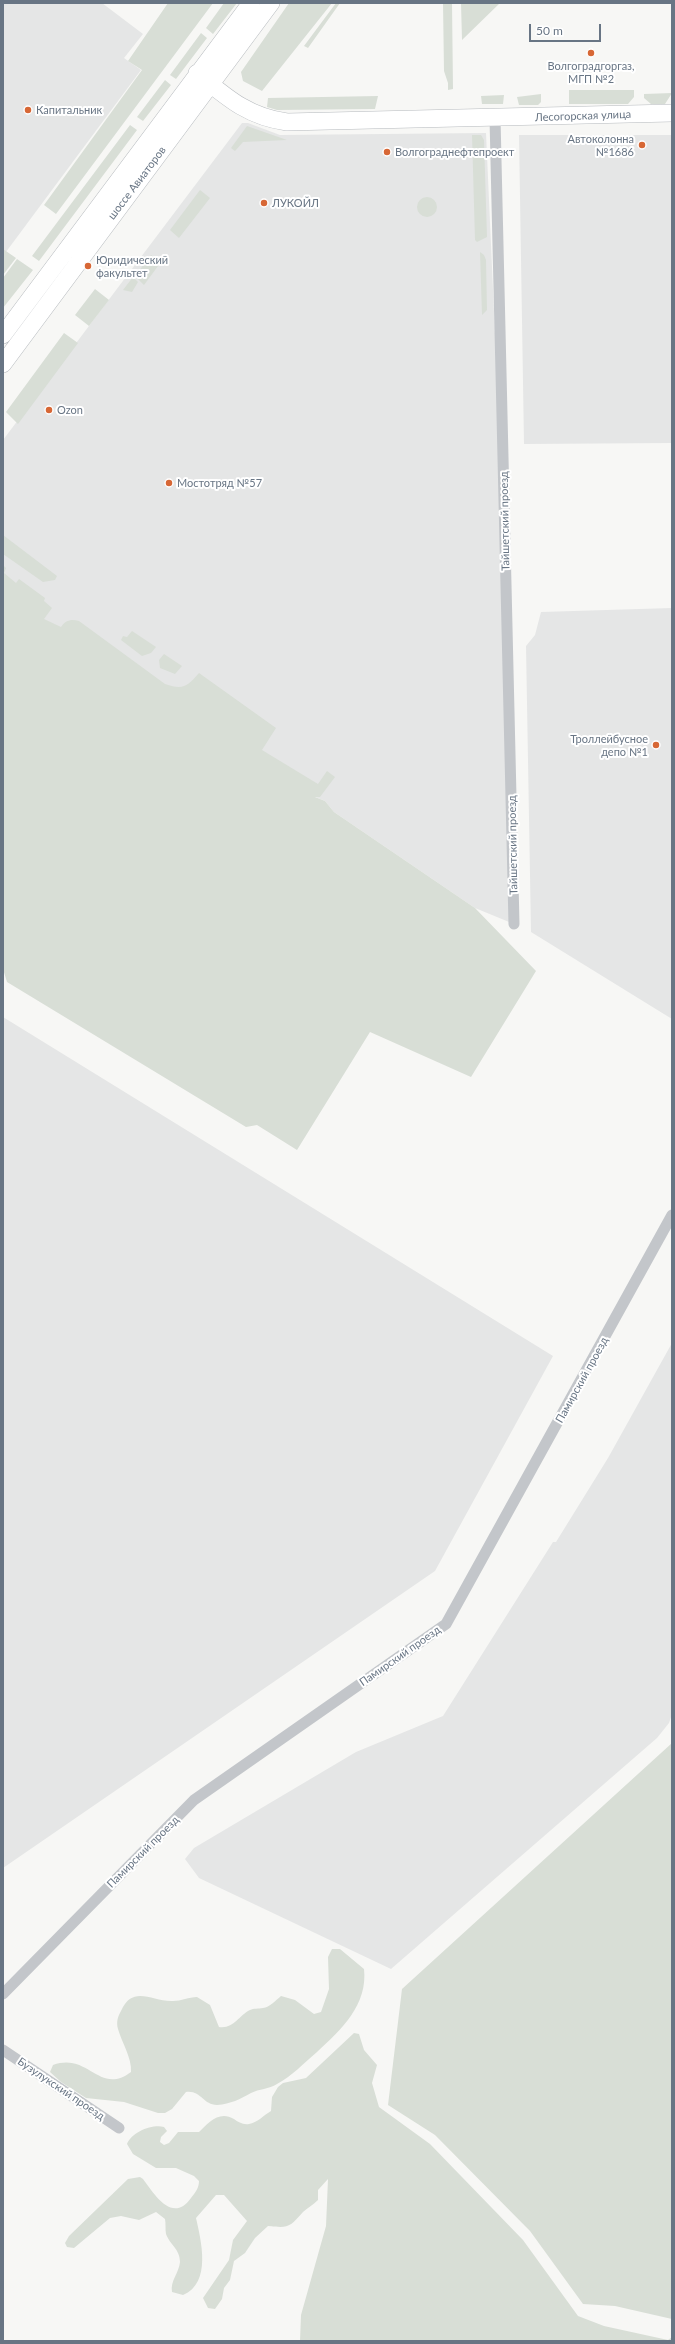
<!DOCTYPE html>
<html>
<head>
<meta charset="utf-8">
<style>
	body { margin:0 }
	#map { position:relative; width:675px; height:2344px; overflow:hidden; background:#f7f7f5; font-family:Lato,sans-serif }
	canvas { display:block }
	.frame { position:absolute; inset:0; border:4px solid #687584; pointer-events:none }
	.scale { position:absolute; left:529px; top:24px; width:72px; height:18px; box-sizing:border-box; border:2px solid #687584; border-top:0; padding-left:5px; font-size:12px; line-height:14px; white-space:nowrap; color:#687584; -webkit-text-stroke:3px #fff; paint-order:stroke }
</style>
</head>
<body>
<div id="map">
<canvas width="675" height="2344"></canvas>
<div class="frame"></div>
<div class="scale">50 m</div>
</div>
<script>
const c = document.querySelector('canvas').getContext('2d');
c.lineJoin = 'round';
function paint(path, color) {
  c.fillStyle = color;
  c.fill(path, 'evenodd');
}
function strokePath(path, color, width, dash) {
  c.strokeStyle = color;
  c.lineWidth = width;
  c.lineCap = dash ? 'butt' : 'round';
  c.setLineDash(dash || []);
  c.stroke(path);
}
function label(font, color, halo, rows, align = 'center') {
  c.font = font + ' Lato,sans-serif';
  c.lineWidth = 4;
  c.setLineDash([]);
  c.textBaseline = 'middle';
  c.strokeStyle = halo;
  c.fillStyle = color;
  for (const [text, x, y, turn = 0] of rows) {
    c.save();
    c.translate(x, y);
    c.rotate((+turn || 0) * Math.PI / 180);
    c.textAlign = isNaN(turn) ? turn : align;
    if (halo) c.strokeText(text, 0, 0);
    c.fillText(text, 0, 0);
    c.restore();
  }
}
paint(new Path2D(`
	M3,3h99l41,31 -19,24 17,12 -138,186z
	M242,123h6l32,12 206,-2 22,492 6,299 -39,-16 -141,-96 -9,-11 -12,-5 -310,-190v-166z
	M519,135h153v308l-148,1z
	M672,608v411l-141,-87 -5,-286 9,-11 6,-23z
	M3,1017l550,339 -118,215 -432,297z
	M672,1343v371l-3,9 -12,15 -266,231 -192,-91 -14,-19 9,-11 162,-96 87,-36 110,-174h3l52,-84z`), '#e5e6e6');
paint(new Path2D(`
	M168,3h45l-157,211 -12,-9 98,-135 -14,-9z
	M224,3h13l-24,31 -7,-6z
	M289,3h43l-70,88 -19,-10 -2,-9z
	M336,3h4l-32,45 -4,-2z
	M443,3h9l1,86 -5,1v-7l-4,-12z
	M461,3h39l-38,37z
	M201,33l6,5 -31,41 -6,-4z
	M165,80l6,5 -28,36 -6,-4z
	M569,90h65v7l-6,7h-59z
	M672,93l-7,11h-14l-7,-6v-4z
	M541,94v8l-3,3h-19l-2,-8z
	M504,95l-1,9h-21l-1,-8z
	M378,96l-3,13 -98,1 -10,-3 1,-9z
	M130,125l7,5 -98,131 -7,-5z
	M247,126l40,14 -44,2 -8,9 -4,-3z
	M472,135h9l3,5 3,97 -10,5 -2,-2z
	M200,190l10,8 -31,40 -9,-8z
	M417 207a10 10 0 1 1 20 0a10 10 0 1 1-20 0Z
	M3,249l13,9 -13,17z
	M480,252l4,3 2,5 1,50 -5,5z
	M151,255l10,7 -17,23 -9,-9z
	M17,259l16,11 -30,38v-30z
	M133,277l5,5 -6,10 -9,-2z
	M95,289l14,11 -20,26 -14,-11z
	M64,333l14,10 -60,81 -12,-12z
	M3,535l54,41 -2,4 -12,2 -40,-28z
	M3,565l3,3 -2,5 12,10 3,-4 26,19 -1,3 8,7 -8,11 17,8c5,-7 10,-8 18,-6l86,63c18,6 22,3 34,-11l77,55 -14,22 56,34 9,-13 8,6 -15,20h-5l10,4 9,11 141,96 61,63 -65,106 -101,-45 -73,118 -40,-25 -11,2 -239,-145 -4,-13z
	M132,631l24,16 -5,6 -9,3 -21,-16 2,-4 4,1z
	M164,654l18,12 -7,8 -15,-6 -1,-8z
	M672,1743v576l-57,-13 -32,-2 -53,-73 -95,-96 -47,-30 14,-116z
	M332,1949h8l24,20c4,36 -23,61 -47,83 -13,11 -25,24 -40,32 -8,5 -18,5 -26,9 -11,6 -20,11 -34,12 -14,0 -16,-15 -31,-13l-14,17 -7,4h-7l-34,-11 -38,-4 -25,-16 -11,-10 3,-7c36,-13 46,31 78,7 1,-14 -9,-29 -13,-43 -2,-7 0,-13 3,-18 12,-27 31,-9 52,-10 8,0 16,-4 24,-4l13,8 9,22c15,2 19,-11 31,-17 4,-2 8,-1 13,-2 7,-1 12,-7 18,-12l14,4 19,14 7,-2 8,-23 -1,-32z
	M354,2033l5,1 5,16 13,15 -5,18 7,24 51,37 93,96 55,76 26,10 64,14 4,-3v4h-372l1,-26 25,-89 2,-47 -10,11v10c-5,5 -11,8 -15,12 -14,16 -15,16 -35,14l-13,12 -10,15 -11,8 -4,19 -6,8 -2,11 -7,10 -7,-1 -5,-10 26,-38 4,-20 14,-19 -23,-26h-8l-20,23c5,22 16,65 -13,77l-11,-3c-2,-11 7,-19 8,-30 0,-13 -10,-17 -14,-28 -1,-5 0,-10 -1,-15l-9,-7 -17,8 -18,-4 -11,2 -36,30 -7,-1 -2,-4 4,-7 59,-57 12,-2 3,2c10,13 29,46 48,19 4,-5 8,-10 8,-17l-5,-5 -18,-8h-20l-23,-14 -6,-10c5,-12 25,-20 37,-17l3,4 -6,6 -1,5 4,3 5,-2 9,-11h21c9,-9 20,-22 35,-13 4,3 9,6 15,5 8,-1 15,-9 22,-13l1,-14 6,-10 5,-4 23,-5z`), '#d8ded6');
const primary = new Path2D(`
	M197,73c29,24 51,44 90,49l385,-9
	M3,335l248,-332
	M3,364l268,-361`);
strokePath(primary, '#b6babe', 18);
strokePath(new Path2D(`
	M495,118l19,806
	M3,1994l191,-194 252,-176 226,-409
	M3,2050l116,78`), '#c3c6ca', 11);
strokePath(primary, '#fff', 17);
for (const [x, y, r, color] of [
	[591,53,4,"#d76735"],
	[28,110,4,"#d76735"],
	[642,145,4,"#d76735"],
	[387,152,4,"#d76735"],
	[264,203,4,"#d76735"],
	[88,266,4,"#d76735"],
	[49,410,4,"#d76735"],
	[169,483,4,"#d76735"],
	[656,745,4,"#d76735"]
]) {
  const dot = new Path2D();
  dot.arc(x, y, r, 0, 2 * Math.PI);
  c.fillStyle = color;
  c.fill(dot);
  strokePath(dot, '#fff', 1.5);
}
label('11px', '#687584', '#fff', [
	["Волгоградгоргаз,",591,66,"center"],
	["МГП №2",591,79,"center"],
	["Капитальник",36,110],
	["Автоколонна",634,139,"right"],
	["№1686",634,152,"right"],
	["Волгограднефтепроект",395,152],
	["ЛУКОЙЛ",272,203],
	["Юридический",96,260],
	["факультет",96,273],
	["Ozon",57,410],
	["Мостотряд №57",177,483],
	["Троллейбусное",648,739,"right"],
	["депо №1",648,752,"right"]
], 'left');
label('11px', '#687584', '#fff', [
	["Лесогорская улица",583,116,-2],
	["шоссе Авиаторов",137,183,-53],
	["Тайшетский проезд",505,521,-91],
	["Тайшетский проезд",513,845,-91],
	["Памирский проезд",582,1380,-61],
	["Памирский проезд",400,1656,-35],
	["Памирский проезд",143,1852,-45],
	["Бузулукский проезд",61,2089,34]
]);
</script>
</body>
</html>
